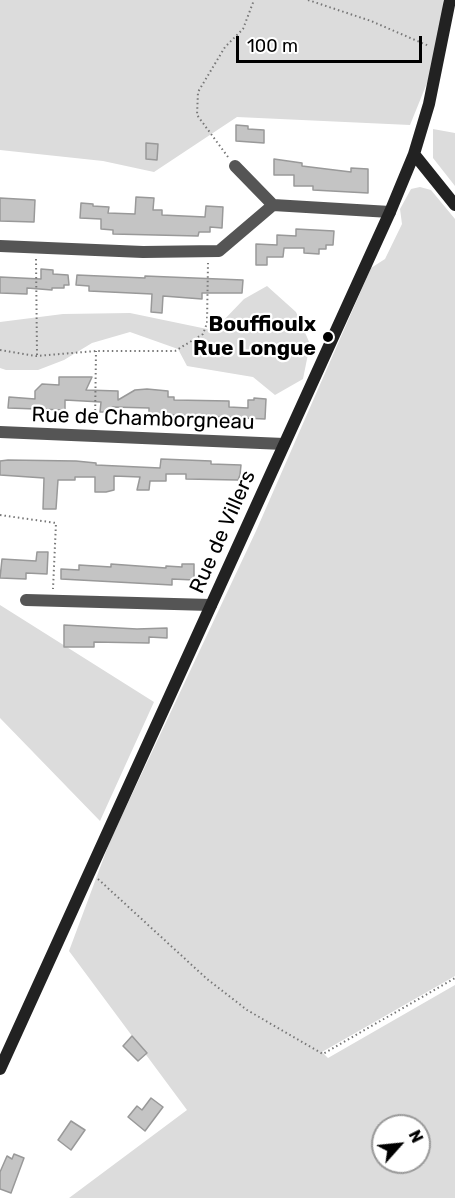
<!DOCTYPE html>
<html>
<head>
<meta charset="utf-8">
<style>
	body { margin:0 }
	#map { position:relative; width:455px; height:1198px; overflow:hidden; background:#fff; font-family:Rubik,sans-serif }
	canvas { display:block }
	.north { position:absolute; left:371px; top:1114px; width:60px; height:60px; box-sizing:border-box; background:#fff; border:2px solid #999; border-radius:50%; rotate:63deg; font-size:16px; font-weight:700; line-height:24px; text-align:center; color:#000 }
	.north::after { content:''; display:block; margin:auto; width:21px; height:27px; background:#000; clip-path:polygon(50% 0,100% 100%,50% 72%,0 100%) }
	.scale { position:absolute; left:236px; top:36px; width:186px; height:27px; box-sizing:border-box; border:3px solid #000; border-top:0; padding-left:8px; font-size:18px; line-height:21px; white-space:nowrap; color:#000; -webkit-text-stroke:4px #fff; paint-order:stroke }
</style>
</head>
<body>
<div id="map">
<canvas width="455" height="1198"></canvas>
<div class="north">N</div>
<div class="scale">100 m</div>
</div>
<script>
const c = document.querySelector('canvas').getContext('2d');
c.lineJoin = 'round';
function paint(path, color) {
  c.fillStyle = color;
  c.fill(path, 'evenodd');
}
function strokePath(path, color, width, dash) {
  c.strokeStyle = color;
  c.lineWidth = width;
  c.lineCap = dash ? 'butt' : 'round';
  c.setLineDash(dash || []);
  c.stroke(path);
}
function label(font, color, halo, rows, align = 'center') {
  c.font = font + ' Rubik,sans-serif';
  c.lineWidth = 4.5;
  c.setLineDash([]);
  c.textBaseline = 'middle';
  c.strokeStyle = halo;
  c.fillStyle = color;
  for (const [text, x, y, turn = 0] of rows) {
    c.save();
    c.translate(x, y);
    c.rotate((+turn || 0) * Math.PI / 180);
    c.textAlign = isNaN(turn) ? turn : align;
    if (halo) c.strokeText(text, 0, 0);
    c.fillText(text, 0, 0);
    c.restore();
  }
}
paint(new Path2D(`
	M0,0h443l-3,51 -30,74 -173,-8 -83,55 -51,-11 -103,-11z
	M433,129l22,4v53l-22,-28z
	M420,187l11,3 24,29v757l-133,76 6,6 127,-73v213h-386l118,-88 -118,-159 41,-110 146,-310 115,-263 14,-9 17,-35 -2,-15 11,-20zM383,1126h36v36h-36z
	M267,286l29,26 14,32 -7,35 -28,16 -22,-18 -66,-11 -9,-17 -48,-17 -38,11 -28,17 -26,10h-32l-6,-2v-46l63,-8 67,-1 77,16 14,-6 23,-24z
	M0,605l154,97 -54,119 -100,-103z`), '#dcdcdc');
const building = new Path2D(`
	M236,125l12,1v3l16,1v13l-28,-2z
	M146,143l12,1 -1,16 -11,-1z
	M274,159l28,4v3l49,6v-4l17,1v24l-55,-3v-4h-19v-11h-20z
	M136,197l18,1 -1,12h9v5l43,2 1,-11 17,1 -1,21 -12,-1v5h-11l-1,4 -85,-2v-4l-12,-1v-10l-21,-1 1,-15 12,1v2l16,1 -1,6 27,1z
	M0,198l35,2 -1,22 -34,-1z
	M296,229l38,2 -1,14h-7v4h-7v5l-15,-1v-5h-20l-1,9h-16v8h-11v-21l21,1v-10l19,1z
	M41,269l12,1v4l15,1 1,10h-5v3h-12v2l-25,-2v6l-27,-1v-16l41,2z
	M77,275l68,3v-2l98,4 -1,13h-40v6l-39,-3 -1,17 -11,-1 1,-18 -63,-3v-5l-13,-1z
	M59,377h33l-6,13 32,1v9l17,-10 12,-1 21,2v6h6v3l55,1v6l19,1v-8h6v-2l12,1 -1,20 -116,-5v-6l-37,-1v5h-12l1,-10 -36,-2v10l-57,-2 1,-11 26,2v-8l7,-7 17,1z
	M161,459l50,2v3l30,1 -1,10 -2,5 -52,-1v-5h-20v7h-16l-1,9h-12l3,-13 -26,-1v14l-8,2h-11v-15h-20v3h-17l-2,29h-13l1,-31 -44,-3v-14l8,-1 68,1 20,2v2l64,3z
	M37,552h11l-1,22 -21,-1v6l-26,-1 2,-19 34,2z
	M111,564l55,4v-2l16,1v-3h12v16l-22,-1v6l-111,-6v-10l18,1v-5l32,2z
	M64,625l73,4 30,-1v10l-18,-1v6l-55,-1v5h-30z
	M132,1036l15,17 -9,8 -15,-15z
	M151,1098l12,9 -18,24 -17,-14 9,-11 5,4z
	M71,1121l14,9 -14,20 -13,-10z
	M14,1154l10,4 -13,35 -11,-4v-17l7,-16 5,3z`);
paint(building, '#c4c4c4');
strokePath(building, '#999', 1.5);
strokePath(new Path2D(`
	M308,0l63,21 58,25
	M228,157l-31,-42 1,-23 27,-45 18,-18 11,-29
	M36,259l1,96
	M0,350l36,6 60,-5h79l28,-17 4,-11 1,-60
	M95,424l1,-73
	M0,515l56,8 -3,66
	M98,879l109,100 40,31 76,44 132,-76`), '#777', 2, [1.5, 3]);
strokePath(new Path2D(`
	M235,166l38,39 117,7
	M0,246l143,6 76,-1 54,-46
	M0,432l284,12
	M26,600l185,5`), '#555', 12);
strokePath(new Path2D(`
	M414,154l41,51
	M0,1069l390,-857 24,-58 15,-50 21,-104`), '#222', 12);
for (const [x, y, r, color] of [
	[328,337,6,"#000"]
]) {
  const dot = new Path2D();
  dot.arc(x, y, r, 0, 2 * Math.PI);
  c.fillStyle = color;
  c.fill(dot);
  strokePath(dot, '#fff', 2);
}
label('bold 21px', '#000', '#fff', [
	["Bouffioulx",316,325],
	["Rue Longue",316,349]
], 'right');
label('21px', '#000', '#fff', [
	["Rue de Chamborgneau",143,419,2],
	["Rue de Villers",223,532,-66]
]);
</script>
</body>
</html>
